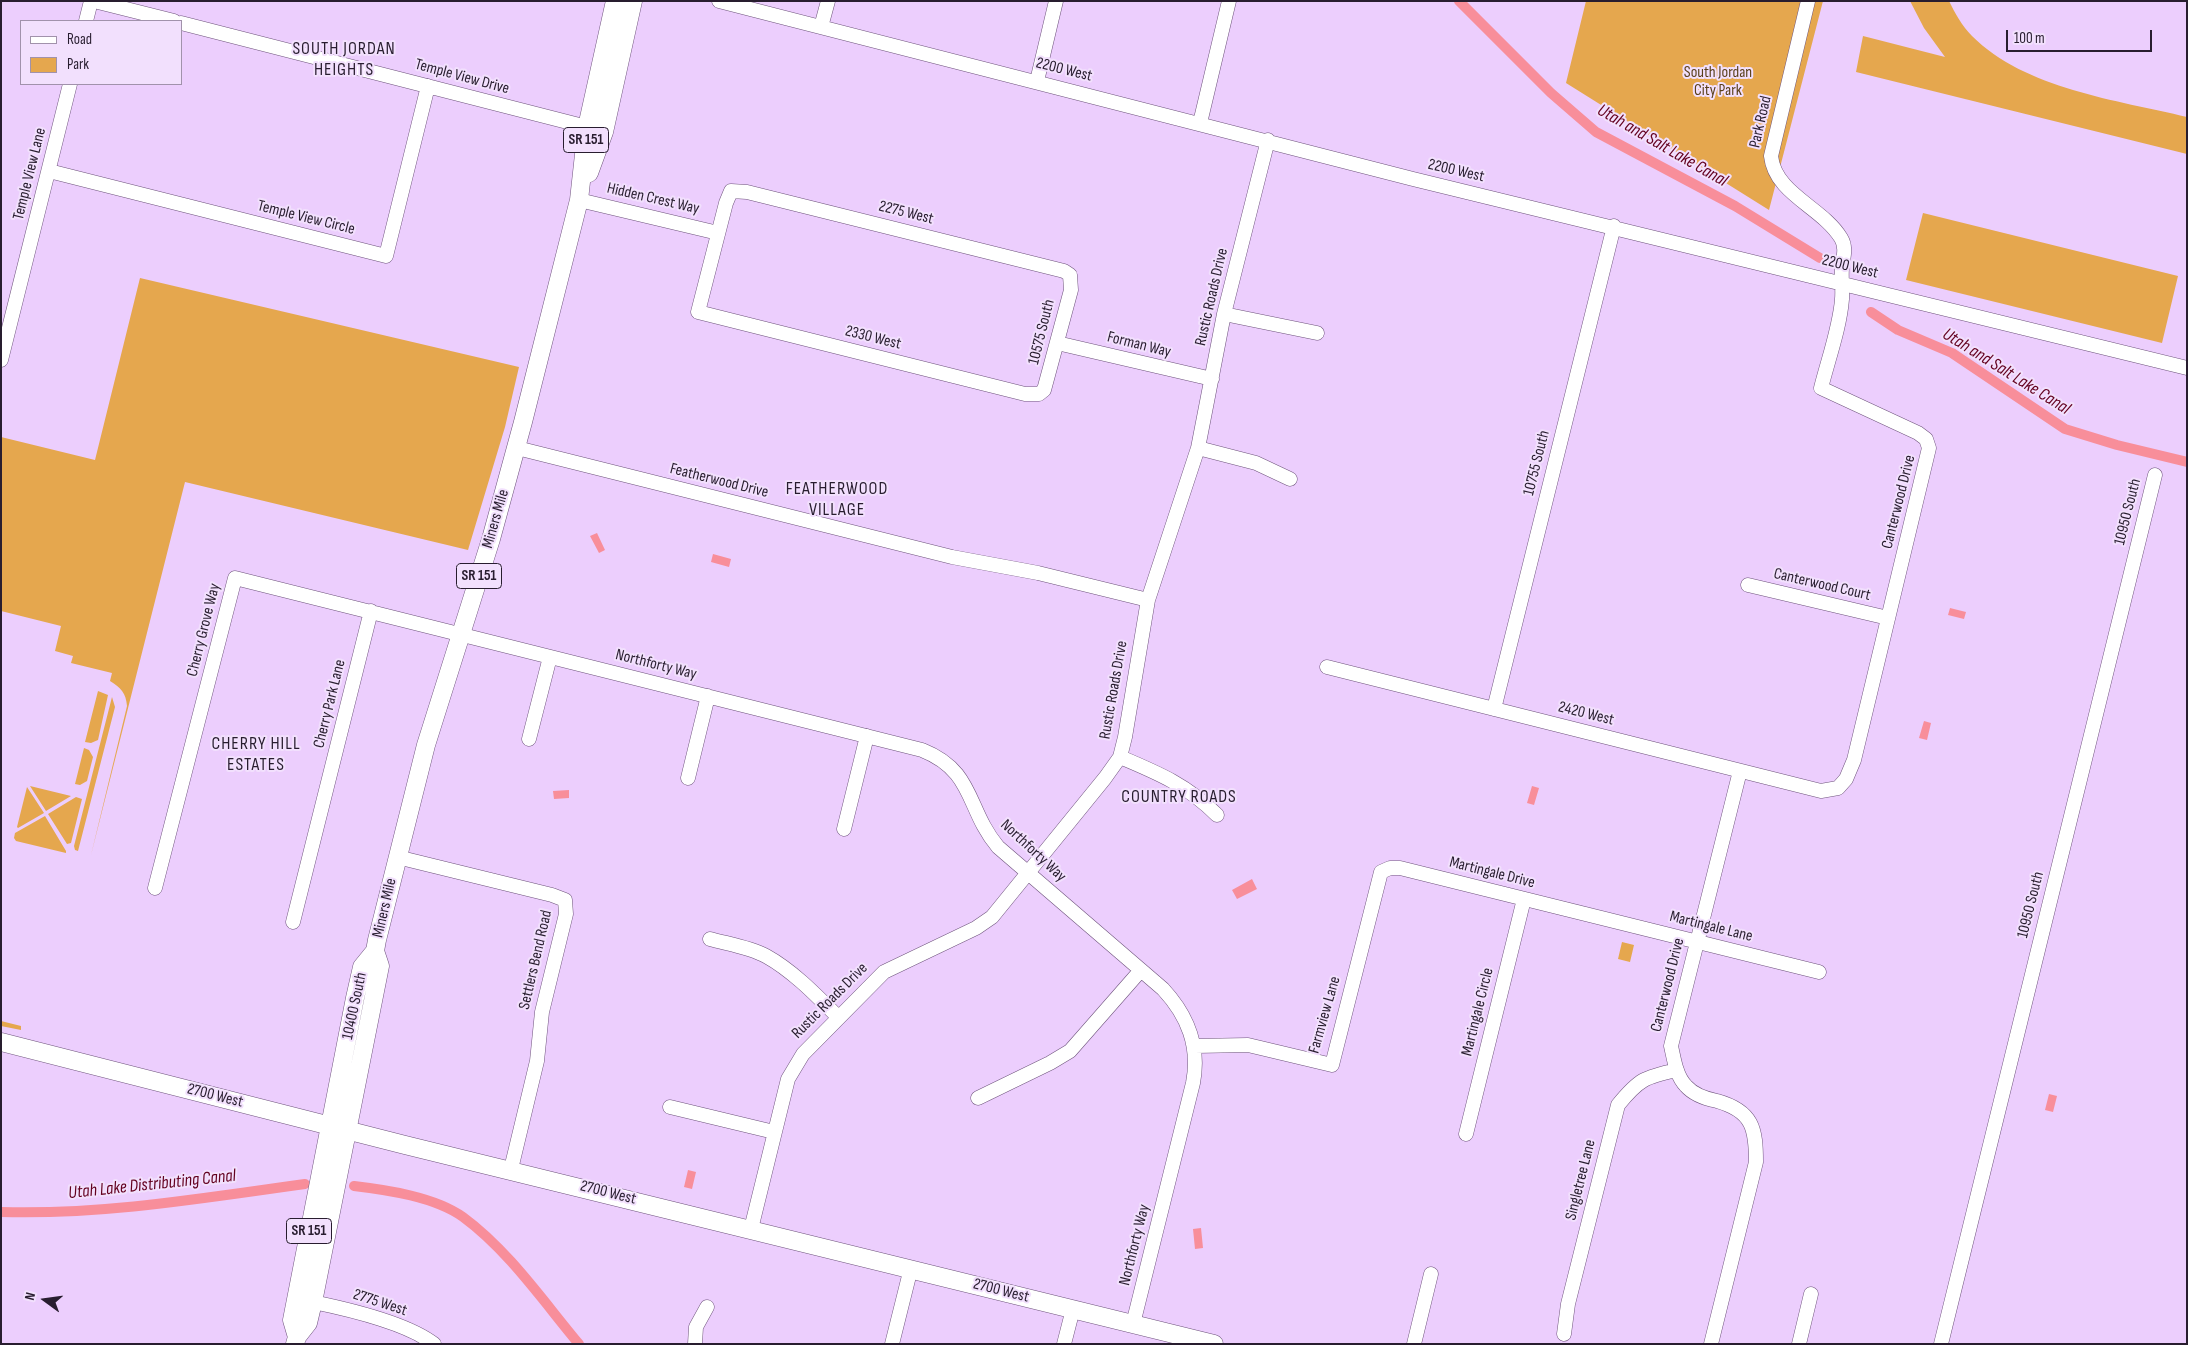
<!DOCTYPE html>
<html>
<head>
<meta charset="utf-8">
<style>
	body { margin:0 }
	#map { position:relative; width:2188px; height:1345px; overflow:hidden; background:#eccefd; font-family:"Sofia Sans Condensed",sans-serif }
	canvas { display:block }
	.frame { position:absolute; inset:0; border:2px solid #281d2f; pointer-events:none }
	.legend { position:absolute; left:20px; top:20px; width:162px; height:65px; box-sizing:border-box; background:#f2e0fd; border:1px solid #a192ab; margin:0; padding:6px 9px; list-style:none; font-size:15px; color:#281d2f }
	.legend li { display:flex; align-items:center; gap:10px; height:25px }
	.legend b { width:25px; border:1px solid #a192ab }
	.north { position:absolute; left:20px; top:1275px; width:50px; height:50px; -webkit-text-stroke:4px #f2e0fd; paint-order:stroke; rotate:284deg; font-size:14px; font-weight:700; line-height:20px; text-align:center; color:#281d2f }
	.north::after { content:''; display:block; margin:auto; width:18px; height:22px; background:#281d2f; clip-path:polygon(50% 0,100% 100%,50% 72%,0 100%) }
	.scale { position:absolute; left:2006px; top:30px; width:146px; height:22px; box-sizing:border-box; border:2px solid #281d2f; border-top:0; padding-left:6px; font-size:15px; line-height:18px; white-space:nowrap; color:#281d2f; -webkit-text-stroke:4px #f2e0fd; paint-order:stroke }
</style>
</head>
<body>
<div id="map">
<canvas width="2188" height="1345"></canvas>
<div class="frame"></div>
<ul class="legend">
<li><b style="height:6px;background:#fff"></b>Road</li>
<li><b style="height:14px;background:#e5a74e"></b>Park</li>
</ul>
<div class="north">N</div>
<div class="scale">100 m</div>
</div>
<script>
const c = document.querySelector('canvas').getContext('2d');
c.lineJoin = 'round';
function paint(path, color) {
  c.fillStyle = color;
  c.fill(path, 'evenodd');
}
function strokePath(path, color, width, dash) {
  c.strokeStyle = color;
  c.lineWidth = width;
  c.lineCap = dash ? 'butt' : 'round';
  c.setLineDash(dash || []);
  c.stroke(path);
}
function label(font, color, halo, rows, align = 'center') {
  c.font = font + ' "Sofia Sans Condensed",sans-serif';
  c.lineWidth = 4;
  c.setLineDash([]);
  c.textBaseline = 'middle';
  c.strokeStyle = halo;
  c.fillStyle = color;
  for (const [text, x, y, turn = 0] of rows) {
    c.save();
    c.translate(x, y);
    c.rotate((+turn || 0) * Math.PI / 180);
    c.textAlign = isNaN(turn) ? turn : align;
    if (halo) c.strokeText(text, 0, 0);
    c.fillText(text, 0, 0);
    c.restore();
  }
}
paint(new Path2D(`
	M1586,1h237l-54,209 -203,-127z
	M1910,1h39c6,12 13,25 23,35 53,53 145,64 215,81v37l-331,-82 7,-36 82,21 -21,-29z
	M1923,213l255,63 -16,67 -256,-63z
	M140,278l379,89 -14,60 -37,123 -283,-68 -94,373 36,-149c-1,-13 -6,-18 -17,-25l2,-8 -41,-10 2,-7 -18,-5 6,-25 -60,-15v-174l94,23z
	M98,691l10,4 -10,45 -7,3 -6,-1z
	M112,697l3,10 -37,144 -3,-1 -1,-4z
	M84,748l5,2 4,7 -6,24 -7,4 -5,-1z
	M30,786l41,10 -25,15z
	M27,787l17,26 -26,15 -1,-1z
	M76,797l6,2 -11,44 -4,1 -19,-30z
	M45,816l21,35v2l-50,-12 -2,-3 1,-5z
	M1622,942l12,3 -4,17 -12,-3z
	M1,1021l20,5v4l-20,-4z`), '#e5a74e');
paint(new Path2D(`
	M597,533l8,17 -6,3 -9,-17z
	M713,554l18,5 -2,8 -18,-5z
	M1950,608l16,4 -2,7 -16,-4z
	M1924,721l7,2 -4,17 -8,-2z
	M1532,786l7,2 -5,17 -7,-2z
	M569,790v8l-15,1 -1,-8z
	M1252,879l5,10 -20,10 -5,-9z
	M2049,1094l8,2 -4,16 -8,-2z
	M688,1170l8,2 -4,17 -8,-2z
	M1201,1228l2,20 -8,1 -2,-20z`), '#f88e9a');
strokePath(new Path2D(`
	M1459,1l92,92 45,39 139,74 85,52
	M1871,312l27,18 54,23 113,76 52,16 70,17
	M354,1186c34,4 81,11 109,31 45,33 80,84 116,127
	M1,1212c102,3 203,-14 304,-28`), '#f88e9a', 10);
const minor = new Path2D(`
	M94,1l80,20
	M719,1l694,178 774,189
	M86,21l5,-20
	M181,23l406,104
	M821,27l7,-26
	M1037,81l19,-80
	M1200,123l29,-122
	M49,171l337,85 42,-170
	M731,191l16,1 317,79 6,4 1,15 -27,100 -5,4h-14l-327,-82 28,-109z
	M579,200l139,33
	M1224,314l93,19
	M1057,343l155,36
	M1,360l69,-276
	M517,448l435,109 86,16 110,27
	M1198,448l58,15 34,16
	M1748,585l140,33
	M1327,667l494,124 17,-3 8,-9 8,-19 75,-312 -3,-9 -8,-6 -97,-45c7,-28 19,-61 21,-89 1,-11 -1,-21 0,-31 1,-10 5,-20 -1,-30 -19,-31 -66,-44 -70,-82l37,-155
	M1494,709l120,-483
	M529,739l21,-82
	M1120,757c38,16 67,28 97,58
	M688,778l20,-82
	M844,829l23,-93
	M397,857l155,38 13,5 1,14 -24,98 -5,49 -26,108
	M155,888l80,-310 687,172c53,21 44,59 76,97l165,142c25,27 37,57 30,94l-60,241
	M293,922l78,-311
	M710,939c18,5 39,8 56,17 27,15 50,39 72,61
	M1195,1046l53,-1 84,20 49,-193 9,-4h10l419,104
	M978,1098l72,-35 20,-12 71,-81
	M670,1107l104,25
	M1466,1134l58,-235
	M751,1229l37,-150 15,-25 81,-82 92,-44 16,-11 113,-139 15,-21 5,-20 23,-137 50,-152 26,-134 44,-174
	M313,1302c34,7 94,21 121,42
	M1564,1334l4,-30 50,-199c21,-26 27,-28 59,-35
	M695,1344l1,-17 11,-20
	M892,1344l19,-76
	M1064,1344l9,-35
	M1414,1344l17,-70
	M1711,1344l45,-182c0,-33 -3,-51 -39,-61 -10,-2 -24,-7 -31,-15 -10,-10 -12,-27 -15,-40l69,-275
	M1799,1344l12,-50
	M1941,1344l214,-869`);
const major = new Path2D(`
	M589,173l15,-41 29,-131
	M1,1042l404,103 809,199
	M297,1337l-5,-17 63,-322 7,-31 13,-16
	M295,1344l2,-7 11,-14 5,-21 67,-336 -5,-15 2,-11 49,-195 65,-206 32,-117 56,-222 8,-73 28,-126`);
strokePath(minor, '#6e547c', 15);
strokePath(major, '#6e547c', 19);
strokePath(minor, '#fff', 14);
strokePath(major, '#fff', 18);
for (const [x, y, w] of [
	[586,140,45],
	[479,576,45],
	[309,1231,45]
]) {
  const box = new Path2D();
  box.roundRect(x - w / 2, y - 12.5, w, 25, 4);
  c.fillStyle = '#f2e0fd';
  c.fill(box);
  strokePath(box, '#281d2f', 1);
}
label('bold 15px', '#281d2f', null, [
	["SR 151",586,140],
	["SR 151",479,576],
	["SR 151",309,1231]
]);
label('16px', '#281d2f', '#f2e0fd', [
	["2200 West",1064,70,14],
	["Temple View Drive",462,77,15],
	["Park Road",1761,122,-77],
	["2200 West",1456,171,13],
	["Temple View Lane",30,174,-76],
	["Hidden Crest Way",653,199,13],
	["2275 West",906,213,14],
	["Temple View Circle",306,218,14],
	["2200 West",1850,267,14],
	["Rustic Roads Drive",1212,297,-77],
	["10575 South",1042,332,-76],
	["2330 West",873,338,14],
	["Forman Way",1139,345,14],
	["10755 South",1537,463,-76],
	["Featherwood Drive",719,481,14],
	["Canterwood Drive",1899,502,-76],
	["10950 South",2128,512,-76],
	["Miners Mile",496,519,-74],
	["Canterwood Court",1822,585,13],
	["Cherry Grove Way",204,630,-76],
	["Northforty Way",656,665,14],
	["Rustic Roads Drive",1114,690,-80],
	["Cherry Park Lane",330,704,-76],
	["2420 West",1586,714,14],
	["Northforty Way",1033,851,43],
	["Martingale Drive",1492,873,14],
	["10950 South",2031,905,-76],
	["Miners Mile",385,908,-77],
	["Martingale Lane",1711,927,14],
	["Settlers Bend Road",536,960,-77],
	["Canterwood Drive",1668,985,-76],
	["Rustic Roads Drive",830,1001,-45],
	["10400 South",355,1006,-78],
	["Martingale Circle",1478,1012,-76],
	["Farmview Lane",1325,1015,-74],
	["2700 West",215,1096,14],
	["Singletree Lane",1581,1180,-76],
	["2700 West",608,1193,14],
	["Northforty Way",1135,1245,-76],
	["2700 West",1001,1291,14],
	["2775 West",380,1303,18]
]);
label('16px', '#593f1a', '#f2e0fd', [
	["South Jordan",1718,73],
	["City Park",1718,91]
]);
c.letterSpacing = '1px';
label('18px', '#281d2f', '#f2e0fd', [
	["SOUTH JORDAN",344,49],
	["HEIGHTS",344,70],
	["FEATHERWOOD",837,489],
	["VILLAGE",837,510],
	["CHERRY HILL",256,744],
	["ESTATES",256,765],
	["COUNTRY ROADS",1179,797]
]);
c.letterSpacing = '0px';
label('italic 18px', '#63011f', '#f2e0fd', [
	["Utah and Salt Lake Canal",1662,146,30],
	["Utah and Salt Lake Canal",2006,372,32],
	["Utah Lake Distributing Canal",152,1185,-6]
]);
</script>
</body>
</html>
